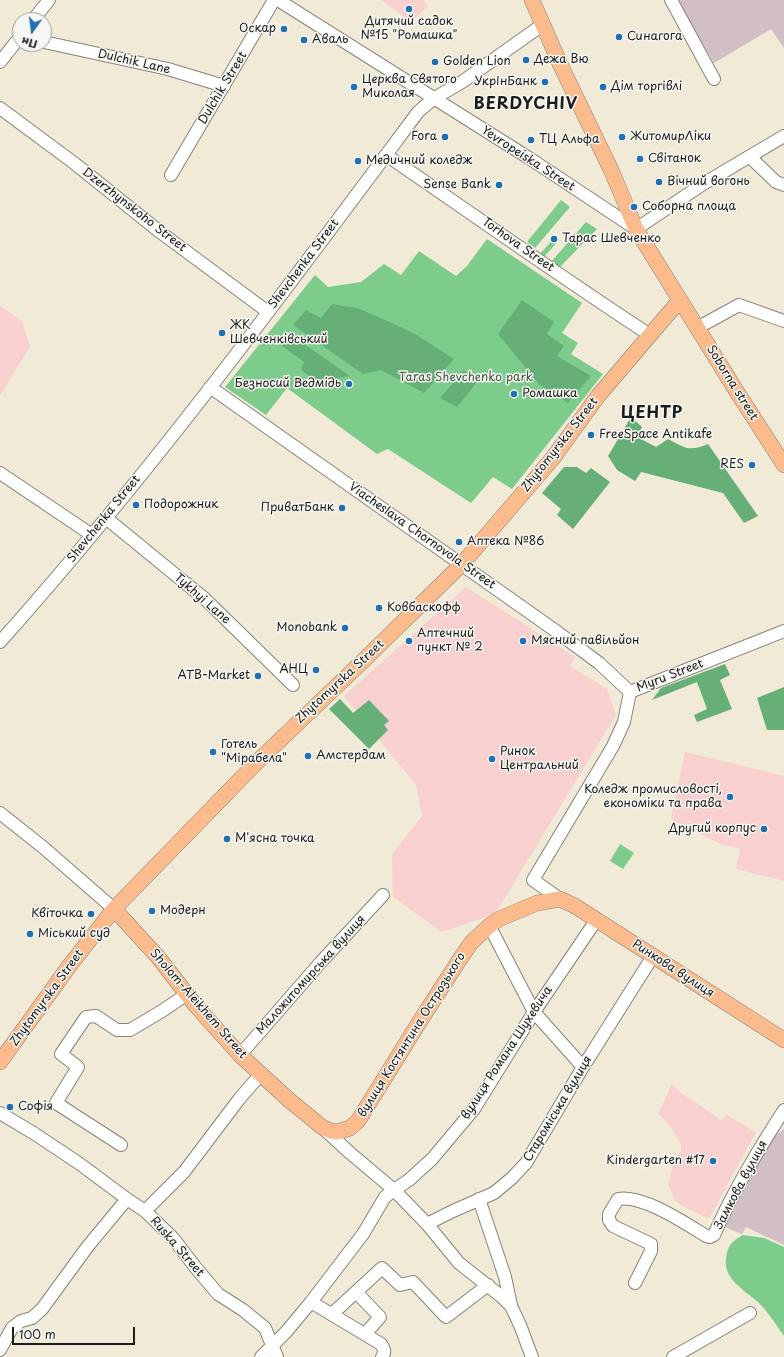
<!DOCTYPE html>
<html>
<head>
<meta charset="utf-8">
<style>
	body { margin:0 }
	#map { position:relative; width:784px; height:1357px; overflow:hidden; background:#f1ead7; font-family:"Playpen Sans",sans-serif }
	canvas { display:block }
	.north { position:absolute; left:12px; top:12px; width:40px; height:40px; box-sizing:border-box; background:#f6f6f2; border:1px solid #9f9f9c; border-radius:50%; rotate:194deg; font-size:11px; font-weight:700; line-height:16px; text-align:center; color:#1c1c1c }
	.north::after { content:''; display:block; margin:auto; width:14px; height:18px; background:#1f6fb2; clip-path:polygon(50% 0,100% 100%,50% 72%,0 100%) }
	.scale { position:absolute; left:12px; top:1327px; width:123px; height:18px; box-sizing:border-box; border:2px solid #1c1c1c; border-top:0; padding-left:5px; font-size:12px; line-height:14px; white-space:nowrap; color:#1c1c1c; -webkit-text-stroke:3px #f6f6f2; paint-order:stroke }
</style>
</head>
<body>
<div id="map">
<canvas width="784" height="1357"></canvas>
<div class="north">Пн</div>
<div class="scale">100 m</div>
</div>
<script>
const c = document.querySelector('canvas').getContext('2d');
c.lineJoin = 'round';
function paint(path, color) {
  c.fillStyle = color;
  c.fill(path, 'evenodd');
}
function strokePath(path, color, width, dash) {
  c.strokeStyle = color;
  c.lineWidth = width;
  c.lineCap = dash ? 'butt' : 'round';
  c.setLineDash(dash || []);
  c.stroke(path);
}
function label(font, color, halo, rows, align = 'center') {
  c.font = font + ' "Playpen Sans",sans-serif';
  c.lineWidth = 3;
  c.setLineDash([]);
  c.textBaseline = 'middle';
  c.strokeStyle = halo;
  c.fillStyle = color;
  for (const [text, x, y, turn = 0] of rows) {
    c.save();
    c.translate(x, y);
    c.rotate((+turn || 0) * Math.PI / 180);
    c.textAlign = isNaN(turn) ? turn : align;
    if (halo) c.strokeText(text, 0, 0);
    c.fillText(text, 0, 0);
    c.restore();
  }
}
paint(new Path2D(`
	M381,0h42l5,6 -17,16z
	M0,306l22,15 8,26 -30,48z
	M466,587l109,70 -5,9 37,23 9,26 -121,199 -53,18 -49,-35 -1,-43 30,-38 -6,-31 -72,-89z
	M685,752l99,24v105l-48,-12 4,-20 -22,-6 -47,-24z
	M672,1084l8,8 33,22 8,7 4,-5 2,-1 29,17 -47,87 -25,-12 -9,-6 -7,-17 7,-23 6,-10v-7l-13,-21 -10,-9z`), '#f7d0cf');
paint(new Path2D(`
	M677,0h107v48l-13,-19 -57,34z
	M784,1129v116l-38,-18 -4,7 -17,-7 46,-88z`), '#d2bec5');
paint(new Path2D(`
	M561,200l9,7 -35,41 -8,-6z
	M586,222l11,7 -38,39 -8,-6z
	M555,237l4,3 -15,17 -4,-3z
	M487,239l95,64 -20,30 16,10 -7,11 32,20 -91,115 -19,-12 -22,26 -83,-54 -11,5 -90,-66 -21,27 -41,-28 90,-112 13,12 33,-5 23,-18 17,11 18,-24 37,25 11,-10z
	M620,844l14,9 -11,16 -13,-8z
	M743,1235l21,3 20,9v89c-8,-11 -15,-23 -25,-33 -13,-12 -36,-23 -33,-45 2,-13 6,-17 17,-23z`), '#7dcc8c');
paint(new Path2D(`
	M522,300l32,22 -7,12 17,12 -7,10 34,20 -23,27 -29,-19 -41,-50z
	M332,304l25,4 33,14 27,13 37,24 -30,34 -43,-23 -18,4 -70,-49 13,-15 15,8z
	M290,334l60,42 -32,6 -17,-12 3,-8 -22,-16z
	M464,370l14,11 -21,26 -17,-9z
	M631,417l11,10 -5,10 19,10 12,-8c17,9 21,13 40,5l50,72 -14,7 -21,-30 -82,-21 -6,9 -18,-11 -9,-14z
	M564,467h13l9,6 5,-5 19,14 -37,47 -16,-14 4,-6 -19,-16z
	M725,664l5,11 -10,5 12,29 -35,13 -3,-7 13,-6 -10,-27 -45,18 9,-12z
	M784,687v43h-17l-10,-32z
	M340,699l13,14 16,-13 20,21 -5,4 4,5 -19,19 -40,-40z`), '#66b078');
const minor = new Path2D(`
	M278,0l251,158 107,71 67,-45 81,-48
	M671,0l43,79
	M33,20l16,-20
	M44,42l124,27 56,17
	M0,62l20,-25
	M0,108l74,55 86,69 108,80
	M386,155c88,60 175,122 264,180
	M750,157l26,25 8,3
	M171,175l103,-175
	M697,328l42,-23 45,16
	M210,387l343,242 46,34 31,29
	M0,473l92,62
	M106,518l99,81 88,86
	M0,642c150,-168 284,-350 418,-530l15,-13 29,-17 80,-57
	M630,692l154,-61
	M0,813l44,35 70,61
	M560,899l-27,-19 80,-134 11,-24 6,-30
	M492,931l42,81 49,55
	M240,1055l80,-92 63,-68
	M0,1113l35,21 45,30 47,35 18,12 28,27 23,30 22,26 25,16 22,18 12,29
	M324,1129l25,23 45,38 33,34 32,39 43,34 9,9 9,19 12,32
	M121,1145l-65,-42 22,-36 -17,-13 25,-37 10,-1 21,14h13l32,-19 25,-17
	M479,1199l26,78 6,28
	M145,1211l39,-39 56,-74 21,-24
	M427,1224l26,-13 41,-18 18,-15 14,-15 57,-96 70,-111
	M635,1283l16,-32v-7l-38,-18 -4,-6v-6l9,-15c24,-5 67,24 88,37l4,1 4,-2c19,-44 44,-85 70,-125
	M356,1292l24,25 -15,17
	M311,1302l70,42c3,5 5,8 1,13
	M332,1314l50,-46 18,17 13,-3 33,35 42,-32
	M0,1350l12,-22 9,-7 11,-3 10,-9 46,-63 39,-47
	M261,1357l25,-25 25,-30 52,-68 22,-37 9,-7 15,-10 23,-21 42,-50 60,-97 63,-93
	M673,1357l77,-44`);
const major = new Path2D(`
	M532,0l29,66 51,106 24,57 101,163 47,73
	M114,909l44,48 38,49 44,49 49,45 33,27 9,4 6,1 13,-4 8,-7 62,-100 42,-65 9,-13 18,-17 10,-7 38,-16 23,-4 15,7 209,134
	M0,1062l70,-97 44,-56 145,-149 105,-100 98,-96 91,-106 45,-62 82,-96`);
strokePath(minor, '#86837a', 14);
strokePath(major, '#86837a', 16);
strokePath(minor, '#fff', 12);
strokePath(major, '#fbbb8d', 15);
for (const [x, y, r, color] of [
	[409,9,4,"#1f6fb2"],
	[284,29,4,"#1f6fb2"],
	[619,37,4,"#1f6fb2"],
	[304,40,4,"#1f6fb2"],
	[526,60,4,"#1f6fb2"],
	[435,62,4,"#1f6fb2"],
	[545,82,4,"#1f6fb2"],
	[354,87,4,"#1f6fb2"],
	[603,87,4,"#1f6fb2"],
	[445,137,4,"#1f6fb2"],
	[622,137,4,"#1f6fb2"],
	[531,140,4,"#1f6fb2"],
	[640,159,4,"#1f6fb2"],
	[358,161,4,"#1f6fb2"],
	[659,182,4,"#1f6fb2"],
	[499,185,4,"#1f6fb2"],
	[634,207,4,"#1f6fb2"],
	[554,239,4,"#1f6fb2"],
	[222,333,4,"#1f6fb2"],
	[349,384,4,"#1f6fb2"],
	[514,394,4,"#1f6fb2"],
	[591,435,4,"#1f6fb2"],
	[752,465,4,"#1f6fb2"],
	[136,505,4,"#1f6fb2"],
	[342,508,4,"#1f6fb2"],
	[459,542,4,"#1f6fb2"],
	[379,608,4,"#1f6fb2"],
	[345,628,4,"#1f6fb2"],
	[409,641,4,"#1f6fb2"],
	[523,641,4,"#1f6fb2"],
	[316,670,4,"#1f6fb2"],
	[258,676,4,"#1f6fb2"],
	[213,752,4,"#1f6fb2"],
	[308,756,4,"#1f6fb2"],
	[492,759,4,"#1f6fb2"],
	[730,797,4,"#1f6fb2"],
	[764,829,4,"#1f6fb2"],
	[227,839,4,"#1f6fb2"],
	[152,911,4,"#1f6fb2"],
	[91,914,4,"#1f6fb2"],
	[30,934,4,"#1f6fb2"],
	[10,1107,4,"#1f6fb2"],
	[713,1161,4,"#1f6fb2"]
]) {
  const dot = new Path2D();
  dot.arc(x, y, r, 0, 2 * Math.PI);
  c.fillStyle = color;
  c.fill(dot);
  strokePath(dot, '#f6f6f2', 1.5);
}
label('12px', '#1c1c1c', '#f6f6f2', [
	["Дитячий садок",409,22,"center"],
	["№15 \"Ромашка\"",409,36,"center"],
	["Оскар",276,29,"right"],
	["Синагога",627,37],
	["Аваль",312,40],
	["Дежа Вю",534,60],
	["Golden Lion",443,62],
	["Церква Святого",362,80],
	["Миколая",362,94],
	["УкрІнБанк",537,82,"right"],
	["Дім торгівлі",611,87],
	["Fora",437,137,"right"],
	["ЖитомирЛіки",630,137],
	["ТЦ Альфа",539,140],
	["Світанок",648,159],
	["Медичний коледж",366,161],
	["Вічний вогонь",667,182],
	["Sense Bank",491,185,"right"],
	["Соборна площа",642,207],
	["Тарас Шевченко",562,239],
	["ЖК",230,326],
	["Шевченківський",230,340],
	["Безносий Ведмідь",341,384,"right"],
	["Ромашка",522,394],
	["FreeSpace Antikafe",599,435],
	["RES",744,465,"right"],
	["Подорожник",144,505],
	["ПриватБанк",334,508,"right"],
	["Аптека №86",467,542],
	["Ковбаскофф",387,608],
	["Monobank",337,628,"right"],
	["Аптечний",417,634],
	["пункт № 2",417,648],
	["Мясний павільйон",531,641],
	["АНЦ",308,670,"right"],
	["ATB-Market",250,676,"right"],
	["Готель",221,745],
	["\"Мірабела\"",221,759],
	["Ринок",500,752],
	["Центральний",500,766],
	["Амстердам",316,756],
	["Коледж промисловості,",722,790,"right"],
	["економіки та права",722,804,"right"],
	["Другий корпус",756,829,"right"],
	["М'ясна точка",235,839],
	["Модерн",160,911],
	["Квіточка",83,914,"right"],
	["Міський суд",38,934],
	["Софія",18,1107],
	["Kindergarten #17",705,1161,"right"]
], 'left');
label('12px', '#1c1c1c', '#f6f6f2', [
	["Dulchik Lane",134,62,13],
	["Dulchik Street",223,88,-59],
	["Yevropeiska Street",528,159,33],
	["Dzerzhynskoho Street",134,210,38],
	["Torhova Street",518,245,35],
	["Shevchenka Street",304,264,-53],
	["Soborna street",732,383,58],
	["Zhytomyrska Street",560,445,-52],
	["Shevchenka Street",104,519,-51],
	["Viacheslava Chornovola Street",422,536,35],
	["Tykhyi Lane",202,599,41],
	["Myru Street",670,676,-21],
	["Zhytomyrska Street",340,682,-43],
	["Ринкова вулиця",673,969,33],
	["Маложитомирська вулиця",311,975,-48],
	["Zhytomyrska Street",47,998,-54],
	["Sholom-Aleikhem Street",198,1004,49],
	["вулиця Костянтина Острозького",412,1035,-58],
	["вулиця Романа Шухевича",507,1053,-57],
	["Староміська вулиця",558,1109,-59],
	["Замкова вулиця",741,1185,-62],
	["Ruska Street",177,1247,49]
]);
label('12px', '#3e5a43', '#f6f6f2', [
	["Taras Shevchenko park",466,378]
]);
c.letterSpacing = '1px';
label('bold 16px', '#1c1c1c', '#f6f6f2', [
	["BERDYCHIV",526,105],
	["ЦЕНТР",652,414]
]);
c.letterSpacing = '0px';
</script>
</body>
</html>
